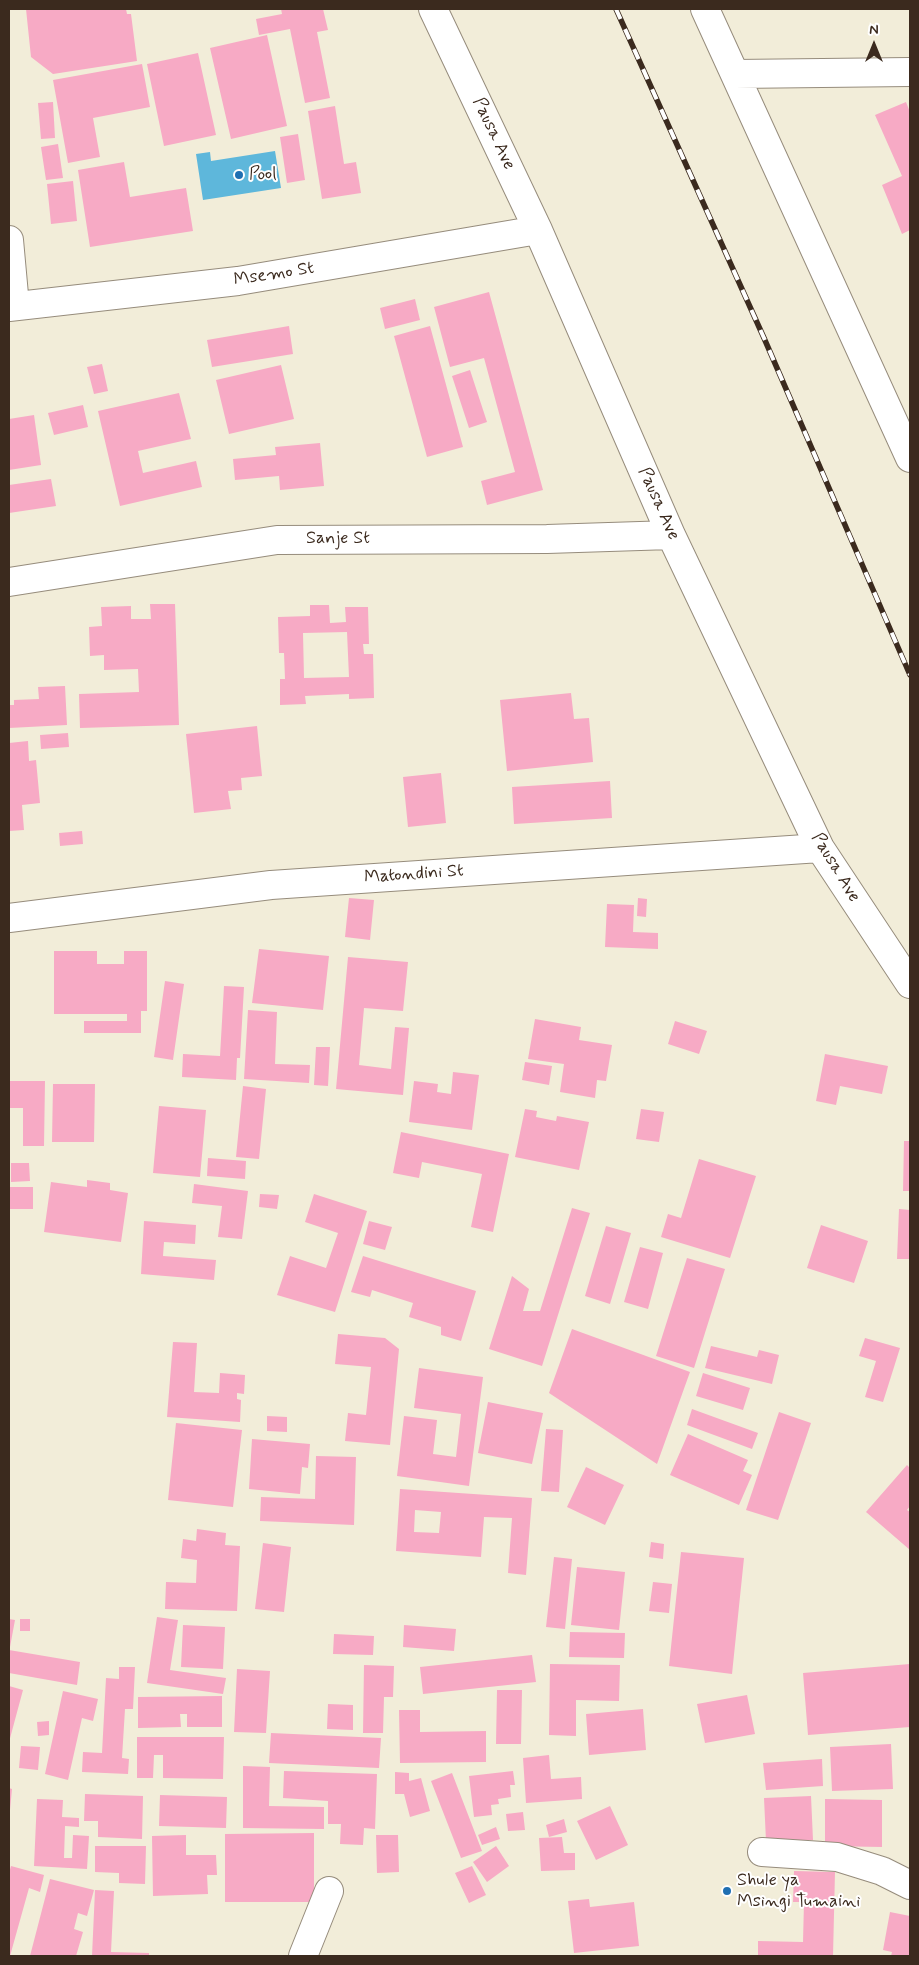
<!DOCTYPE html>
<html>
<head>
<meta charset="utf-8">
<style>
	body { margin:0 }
	#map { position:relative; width:919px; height:1965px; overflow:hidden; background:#f2edd9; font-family:Mynerve,sans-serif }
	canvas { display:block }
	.frame { position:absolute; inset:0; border:10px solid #3b2a1e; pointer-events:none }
	.north { position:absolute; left:849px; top:20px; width:50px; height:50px; -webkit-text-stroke:4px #fff; paint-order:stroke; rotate:0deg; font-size:14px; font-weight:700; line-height:20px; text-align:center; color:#3b2a1e }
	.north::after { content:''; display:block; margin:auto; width:18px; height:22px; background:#3b2a1e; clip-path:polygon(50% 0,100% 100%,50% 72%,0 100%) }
</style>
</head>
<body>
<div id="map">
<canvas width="919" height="1965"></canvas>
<div class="frame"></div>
<div class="north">N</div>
</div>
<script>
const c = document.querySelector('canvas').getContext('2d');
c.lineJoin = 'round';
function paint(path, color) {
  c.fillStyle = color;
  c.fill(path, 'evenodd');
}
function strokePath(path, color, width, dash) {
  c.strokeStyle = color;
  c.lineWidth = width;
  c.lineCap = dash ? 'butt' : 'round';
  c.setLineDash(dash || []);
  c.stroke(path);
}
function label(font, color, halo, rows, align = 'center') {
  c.font = font + ' Mynerve,sans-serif';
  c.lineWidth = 4;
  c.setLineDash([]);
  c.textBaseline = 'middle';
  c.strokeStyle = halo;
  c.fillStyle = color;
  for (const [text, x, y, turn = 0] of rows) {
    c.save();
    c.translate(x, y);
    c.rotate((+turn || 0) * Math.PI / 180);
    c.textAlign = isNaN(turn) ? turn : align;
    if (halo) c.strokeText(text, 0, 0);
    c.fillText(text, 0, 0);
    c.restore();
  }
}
paint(new Path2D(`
	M275,151l6,37 -78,12 -7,-46 14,-2 1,9z`), '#5eb7db');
paint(new Path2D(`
	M26,9h100l1,5h4l6,47 -84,13 -22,-17z
	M281,9h42l5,21 -11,2 13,66 -25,5 -15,-74 -31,6 -3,-16 26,-5z
	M267,35l20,91 -56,13 -21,-91z
	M198,53l18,82 -52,11 -17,-82z
	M142,64l8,43 -57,11 7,39 -32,6 -15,-83z
	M53,102l2,36 -14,1 -3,-36z
	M906,102l4,10v118l-8,4 -20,-49 20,-9 -27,-61z
	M335,106l9,58 12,-2 5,31 -39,6 -14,-88z
	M298,134l7,46 -18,3 -7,-46z
	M58,144l5,34 -17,2 -5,-33z
	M124,162l6,35 56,-9 7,43 -103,16 -12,-77z
	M73,181l4,40 -26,3 -4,-40z
	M489,292l54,198 -56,15 -6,-24 34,-9 -31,-114 -34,9 -16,-60z
	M415,299l5,21 -35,9 -5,-21z
	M289,326l4,28 -81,13 -5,-27z
	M430,326l33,121 -36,10 -33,-121z
	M102,364l6,27 -14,3 -7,-27z
	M281,365l13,54 -65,15 -13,-54z
	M470,370l17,52 -18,6 -17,-52z
	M179,393l12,46 -53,12 5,22 53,-12 6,26 -82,19 -22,-95z
	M83,405l5,22 -34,8 -6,-22z
	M34,415l7,50 -32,5v-51z
	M320,443l4,43 -44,4 -1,-14 -44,4 -2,-21 43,-4 -1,-8z
	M51,479l5,27 -47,7v-28z
	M150,604h25l4,121 -99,3 -1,-34 60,-2 -1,-23 -34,1v-15l-14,1 -1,-29 13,-1 -1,-19 30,-1v13h20z
	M310,605h19l1,18 16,-1 -1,-15h23l1,37h-6l1,10h9l1,44 -25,1v-5l-44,2 1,8 -26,1v-26h5l-1,-26h-5l-1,-36 32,-1zM347,632l2,45 -45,1 -1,-45z
	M65,686l2,39 -58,3v-23h5v-5l25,-1 -1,-12z
	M571,693l3,26 15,-1 4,44 -86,9 -7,-71z
	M257,726l5,50 -21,2 1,12 -14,1 3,18 -37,4 -8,-79z
	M68,733l1,14 -28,2 -1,-14z
	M28,741l1,20 7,-1 4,43 -18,2 2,25 -15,1v-88z
	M441,773l5,50 -38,4 -5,-50z
	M610,781l2,37 -98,6 -2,-37z
	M82,831l1,13 -23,2 -1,-13z
	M349,898l25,2 -4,40 -25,-3z
	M638,898l9,1 -1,18 -9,-1z
	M607,904l27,1 -1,27 25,1v16l-53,-2z
	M259,949l70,7 -6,54 -71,-7z
	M54,951h43v13h27v-13h23v60h-6v22h-57v-12h43v-7h-73z
	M348,957l60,5 -5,49 -39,-3 -5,57 32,4 4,-42 14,1 -6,67 -67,-6z
	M165,981l19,3 -11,76 -19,-3z
	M224,986l20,1 -4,71h-3l-1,22 -54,-3 1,-23 37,2z
	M248,1010l29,2 -2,52 35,1 -1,18 -65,-4z
	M535,1019l46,8 -2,13 33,5 -6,36 -9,-1 -2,18 -35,-6 4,-28 -36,-5z
	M675,1021l32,10 -8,23 -31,-10z
	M316,1047h14l-2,39 -14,-1z
	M825,1054l63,12 -6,28 -42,-8 -4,19 -20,-4z
	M525,1062l27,4 -3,19 -27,-5z
	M453,1072l26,3 -7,55 -63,-8 5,-41 24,3 -1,8 14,2z
	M9,1081h36l-1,65h-21v-38h-14z
	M53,1084h42l-1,58h-42z
	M243,1086l23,3 -7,70 -23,-2z
	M159,1106l47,4 -6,67 -47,-4z
	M525,1109l12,2 -1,6 20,4 1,-5 32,6 -10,48 -64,-13z
	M641,1109l23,3 -5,30 -23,-3z
	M401,1132l108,22 -16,78 -22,-5 11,-53 -60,-12 -3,16 -26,-5z
	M904,1141h6v50h-7z
	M208,1158l38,3 -1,18 -38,-3z
	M699,1159l57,17 -26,82 -69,-21 7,-23 13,4z
	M11,1163h18l1,18 -19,1z
	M87,1180l23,3v7l18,3 -7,49 -77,-10 7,-50 36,5z
	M194,1184l54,7 -6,48 -24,-2 4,-31 -30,-3z
	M9,1187h24v22h-24z
	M260,1194l19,1 -2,14 -18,-2z
	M314,1194l53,17 -32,101 -58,-17 13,-39 36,12 12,-35 -33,-11z
	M572,1208l18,5 -48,153 -53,-17 23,-73 17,13 -6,22h17z
	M899,1209l11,1v49h-13z
	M144,1221l52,4 -1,19 -31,-2 -1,14 53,4 -2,20 -73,-6z
	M369,1221l23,6 -7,23 -22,-6z
	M821,1225l47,16 -14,42 -47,-15z
	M606,1226l25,7 -21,71 -25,-8z
	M640,1247l23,6 -15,56 -24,-7z
	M363,1256l113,35 -15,50 -20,-6v-8l-32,-10 4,-14 -41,-13 -2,7 -19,-5z
	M687,1258l38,11 -31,99 -38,-12z
	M572,1329l118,43 -33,92 -108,-71z
	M338,1334l47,4 14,11 -9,96 -45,-4 3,-28 18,2 5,-48 -36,-3z
	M865,1338l35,10 -17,54 -18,-5 11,-36 -17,-5z
	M173,1342l24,1 -3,49 25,1 1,-20 25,2 -1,19 -7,-1v6l4,1 -1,22 -73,-5z
	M711,1346l46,11 2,-7 20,5 -7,29 -67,-16z
	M419,1368l64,9 -14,109 -72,-10 7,-60 33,4 -4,34 23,3 5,-43 -47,-6z
	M703,1373l47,15 -7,22 -47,-14z
	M488,1402l55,11 -11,51 -54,-11z
	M692,1409l66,24 -6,16 -65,-24z
	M779,1412l32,11 -33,97 -32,-10z
	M267,1416l20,1v15l-20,-1z
	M176,1423l66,7 -9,77 -65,-7z
	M546,1429l17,1 -4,62 -18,-1z
	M688,1434l60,26 -5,11 9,4 -13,30 -69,-30z
	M252,1439l58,5 -2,24 -6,-1 -2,27 -51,-5z
	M316,1456l40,1 -2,68 -94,-4 1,-24 54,2z
	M907,1465l3,3v38l-3,4 3,2v38l-44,-38z
	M586,1467l38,18 -19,40 -38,-18z
	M400,1489l132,9 -6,77 -18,-2 4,-55 -28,-1 -3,40 -85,-6zM415,1510l26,2 -2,21 -25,-1z
	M197,1529l29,4 -1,12 15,1 -3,65 -72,-2 1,-27 30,1 1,-23 -16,-2 2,-19 13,2z
	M651,1542l13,2 -1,15 -14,-2z
	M263,1543l28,4 -7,65 -29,-3z
	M681,1552l63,6 -12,116 -63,-8z
	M554,1557l18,2 -7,70 -19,-2z
	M577,1567l48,5 -6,58 -48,-5z
	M653,1582l19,2 -3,29 -20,-2z
	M157,1617l21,3 -8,50 56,8 -3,16 -76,-11z
	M9,1619l6,1 -5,27h-1z
	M20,1619h10v12h-10z
	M183,1625l42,2 -2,42 -42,-2z
	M404,1625l52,4 -2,22 -51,-4z
	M570,1632l55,1 -1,25 -55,-1z
	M334,1634l40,2 -1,19 -40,-1z
	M9,1650l71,12 -3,23 -68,-12z
	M532,1655l4,27 -113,12 -3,-27z
	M550,1664l70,1 -1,36 -43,-1v36l-27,-1z
	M910,1664v63l-102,8 -5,-62z
	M364,1665l30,1 -1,31h-9l-1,36h-20z
	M119,1667h16l-2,42h-8l-3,49 7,1 -1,15 -46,-2 1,-20 19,1 4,-75 13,1z
	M237,1669l33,2 -4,62 -32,-1z
	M9,1686l14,4 -14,52z
	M497,1690h25l-1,54h-25z
	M63,1691l35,8 -5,22 -11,-3 -14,62 -23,-6z
	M747,1695l8,39 -50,9 -8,-39z
	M222,1696v31h-35v-13h-7l1,13 -43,1v-31z
	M328,1704l25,1v25l-26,-1z
	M643,1709l3,41 -57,5 -3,-41z
	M399,1710h21v22l66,-1v31l-86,1z
	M49,1721v14l-11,1 -1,-14z
	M271,1733l110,5 -2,30 -110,-5z
	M137,1737h87l-1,42 -60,-1v-23h-9l-1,23h-16z
	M891,1744l2,45 -61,2 -2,-44z
	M21,1746l19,1 -2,23 -19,-2z
	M549,1755l2,24 30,-2 1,22 -56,4 -3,-45z
	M822,1759l1,27 -57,4 -3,-27z
	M243,1766l27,1 -1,39 55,1v22l-81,-1z
	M284,1771l93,3 -2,55 -11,-1 -1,17 -23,-1 1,-20h-13v-23l-45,-3z
	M513,1771l2,14h-5l1,12 -13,2 1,5 -8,1 1,10 -18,2 -5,-41z
	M395,1772l14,1v8l12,-3 9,33 -20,6 -6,-23h-9z
	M452,1773l30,78 -21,7 -30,-77z
	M9,1788l3,1 -2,21h-1z
	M85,1794l58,2 -1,43 -44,-2v-16h-14z
	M160,1795l67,2 -1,31 -67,-2z
	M811,1796l2,44 -47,1 -2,-43z
	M37,1799l26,1 -1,17 17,1v9l-14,-1 -1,32h8l1,-23 16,1 -2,33 -53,-3z
	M825,1799l57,1v47l-57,-1z
	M610,1806l18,39 -32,15 -19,-39z
	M523,1812l2,18 -17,1 -2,-17z
	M564,1819l3,13 -18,5 -3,-12z
	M496,1827l4,12 -18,6 -4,-10z
	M314,1833v69h-89v-68z
	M186,1835v20h30l1,20h-10l1,19 -55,2 -1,-60z
	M376,1835h22l1,37 -22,1z
	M562,1837l2,16h11v17l-34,1 -2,-33z
	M95,1846h51l-1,38 -26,-1v-10l-24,-1z
	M496,1846l13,20 -22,16 -14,-20z
	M11,1866l33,9 -4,17 -11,-4 -19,68h-1v-83z
	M472,1866l14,29 -17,8 -14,-30z
	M794,1871l41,1 -2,84h-75v-15l45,1 1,-40h-11z
	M50,1879l44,11 -7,26 -9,-3 -4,16 9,3 -7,24h-46z
	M95,1890l19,1 -3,61 38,1v3h-57z
	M589,1899l1,8 44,-5 5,44 -65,7 -6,-52z
	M890,1912l20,4v40h-19l1,-4 -9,-2z`), '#f7aac5');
const street = new Path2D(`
	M433,9l105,221 133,305 149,313 90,136
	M705,9l205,449
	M735,74l175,-2
	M9,240l6,66
	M9,307l229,-26 300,-51
	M9,582l268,-42 270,-1 124,-4
	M9,918l262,-33 549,-37
	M762,1852l75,5 45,14 28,14
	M303,1956l26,-65`);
strokePath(street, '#968c7c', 30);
strokePath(street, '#fff', 28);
const rail = new Path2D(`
	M616,9l148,329 146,337`);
strokePath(rail, '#3b2a1e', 5.5);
strokePath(rail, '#fff', 4, [11]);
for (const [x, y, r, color] of [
	[239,175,5,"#1f6fb2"],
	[727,1891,5,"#1f6fb2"]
]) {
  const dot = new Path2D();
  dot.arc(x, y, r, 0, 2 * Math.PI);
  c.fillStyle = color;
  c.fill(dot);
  strokePath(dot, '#fff', 2);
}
label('18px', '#3b2a1e', '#fff', [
	["Pausa Ave",493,134,65],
	["Msemo St",274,275,-9],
	["Pausa Ave",658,504,66],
	["Sanje St",338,539],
	["Pausa Ave",835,868,59],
	["Matondini St",414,875,-4]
]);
label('18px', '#3b2a1e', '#fff', [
	["Pool",249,175],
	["Shule ya",737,1881],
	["Msingi Tumaini",737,1902]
], 'left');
</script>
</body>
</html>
